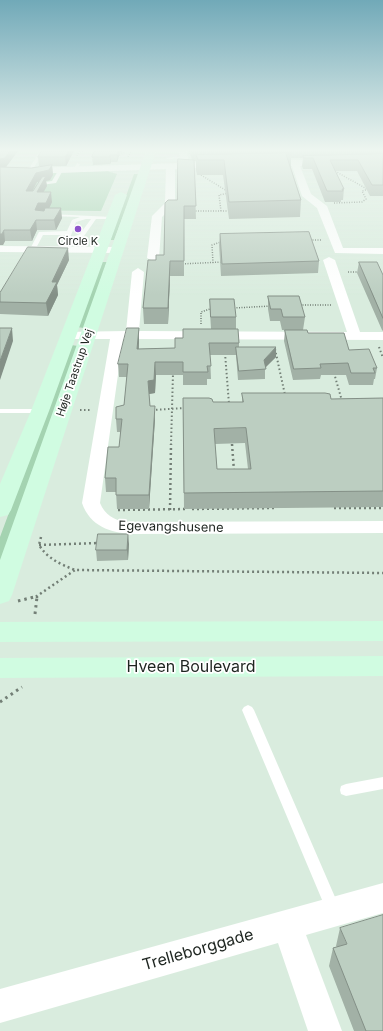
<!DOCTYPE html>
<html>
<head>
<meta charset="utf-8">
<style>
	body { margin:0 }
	canvas { display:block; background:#d9ecde }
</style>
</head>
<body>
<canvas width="383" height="1031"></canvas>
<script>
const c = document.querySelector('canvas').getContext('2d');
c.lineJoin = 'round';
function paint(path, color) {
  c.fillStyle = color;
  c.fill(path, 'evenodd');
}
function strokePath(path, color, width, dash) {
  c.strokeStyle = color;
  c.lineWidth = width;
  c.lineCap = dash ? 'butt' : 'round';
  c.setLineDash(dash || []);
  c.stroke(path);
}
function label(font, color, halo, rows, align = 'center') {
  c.font = font + ' Inter,sans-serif';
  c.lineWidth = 3.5;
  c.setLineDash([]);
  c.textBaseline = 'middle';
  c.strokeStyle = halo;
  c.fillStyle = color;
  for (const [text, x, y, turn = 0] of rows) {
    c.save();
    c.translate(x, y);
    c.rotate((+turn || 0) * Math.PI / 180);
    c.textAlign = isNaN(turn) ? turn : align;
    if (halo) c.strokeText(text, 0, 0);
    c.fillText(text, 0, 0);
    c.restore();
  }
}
paint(new Path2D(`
	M107,171l10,3 -16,37 -101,-1v-35z
	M134,174h5l-25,66h-4z
	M102,262h5l-23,66 -7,-1z
	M71,345l7,1 -78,220v-29z`), '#a4d3b1');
strokePath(new Path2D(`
	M116,151l8,2 -8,3
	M77,156l2,-4 5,-1
	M128,157l3,-6
	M333,170l34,19
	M201,175l26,16
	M334,203l28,-1 4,-3 -4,-8 7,-2
	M193,211h37
	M221,211l-2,-16 10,-2
	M310,240h11
	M213,263l-1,-18 9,-3
	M180,264l43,-2
	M348,272h13
	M300,305h31
	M234,308l37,-2
	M201,324v-12l12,-4`), '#737f76', 1.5, [1, 1.5]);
strokePath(new Path2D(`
	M379,347l4,11
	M275,349l10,46
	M225,353l4,51
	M334,373l8,28
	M80,410h11
	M152,410l34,-2
	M232,440v5
	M171,445l2,-72`), '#737f76', 2, [1.5, 2.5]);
strokePath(new Path2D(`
	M232,444l2,27
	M334,508h49
	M192,509l83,-1
	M118,510l69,-1
	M170,510l1,-66
	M41,537l-2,8c9,14 21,19 36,25l308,3
	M39,545l60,-2
	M31,598l6,-2 38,-26
	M37,598v-2`), '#737f76', 2.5, [2, 3]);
strokePath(new Path2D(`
	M18,601l16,-4
	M35,614l2,-17
	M0,702l22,-15`), '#737f76', 3, [2.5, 4]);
paint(new Path2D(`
	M40,151h4l-13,21h-4z
	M185,156l1,2 -18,1 -2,-1z
	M77,163l3,1 -3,7h-4z
	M59,169l4,1 -7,13 -15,2 -2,4h-4l3,-6 14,-2z
	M50,214l62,3 2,1 -2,1h-16l-12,17 -16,6 -3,8 -5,-1 6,-14h-23l-8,15h-4l-1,-1 9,-17 28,-1 5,-11 8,-3 -32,-1v-2zM86,219h5l-11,15 -10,4 6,-16z
	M0,409h40l4,2 -4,2h-40z
	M248,705l4,2 2,3 84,194 2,5 -2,5 -5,2 -5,-2 -86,-204 2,-3z
	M383,777v12l-37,7 -5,-2 -1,-4 1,-4 5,-2z`), '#fff');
paint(new Path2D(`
	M178,151h8l4,12 12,-1 4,3 -4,3 -27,1v35l-13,13 -3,41 -6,3 -6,-3 5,-42 13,-13 1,-34 -166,6v-6l182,-6z
	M328,159l3,1v4l-31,2 11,28 16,12 16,42h40v6l-48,-1 -18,-45 -15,-12 -10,-30 -27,1 -4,-3 4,-3z
	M0,246l117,1 6,3 -6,3 -117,-1z
	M329,257l6,3 25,72h23v8l-260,-1 -23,164c5,12 14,17 26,19l257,-1v12l-250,1c-23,-1 -43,-8 -51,-31l28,-164h-41l-5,-1 -2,-3 2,-3 62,-1 6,-59 6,-4 6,4 -5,59 208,1 -24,-72z
	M383,883v30l-77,22 36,96h-34l-30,-88 -278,80v-34z`), '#fff');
paint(new Path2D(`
	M146,151h10l-144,444 -3,6 -9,3v-44z
	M121,192l6,3 -78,216 -38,99 -3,5 -8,2v-33l31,-73 84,-216z
	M383,621v20l-383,1v-20z
	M383,656v20l-383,2v-20z`), '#d0fce1');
paint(new Path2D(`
	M0,151h18l-12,16 25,1 12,-2h-4l-1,-9 36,-6 -8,15h-14l1,9 -3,5 -4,1 1,5 -4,6 9,10 -3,6 13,10 -6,12h-19l-5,11h-27l-2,4h-3zM37,182h2l-6,9h-1z
	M121,151l-4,11h-6l-1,2 -17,1 -1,-8z
	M189,151h194v45h-13l-13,-25h-22l9,18 -1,11h-2v2h-16l-13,-33h-9l-1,-3 1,-8h-12v10l10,32 -1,17 -71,2 -6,-44h-26l-1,-5v-9h-2l2,58h-12v57h-14l-2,48h-24l-1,-16 13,-48 8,-5 13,-55 15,-40z
	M220,234l99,27 -1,12 -97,3 -2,-31z
	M69,260l-12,25 1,10 -10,21 -48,-2v-21z
	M359,262l24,13v56l-1,-1 -25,-57z
	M268,296l37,21 -2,13 5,3 41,17 28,18 -2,11h-1l-1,6h-24l-3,-10h-25l-1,4 -27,1 -9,-39 1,-11h-3l-2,-9h-10l-2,-12z
	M210,299l26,18v12l3,14v4l37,10 -11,10v12l-27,1 -2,-25h-26l1,24h-4v6h-24v-10h-27l-1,18 -6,1 1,12 5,13 -6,90h-32l-1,-17h-10l-1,-14 14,-31 2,-15h-4l-1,-13 8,-14 3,-28h-8l-1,-13 21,-36v21l36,-1v-10h8l28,-9 -1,-17z
	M242,393l89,6 52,-1v109l-199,2 -1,-111 30,4h29zM245,443l3,26h-31l-2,-25z
	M129,544l-1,16 -31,1 -1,-11z
	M340,928l43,103h-29l-25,-65 4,-18 4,-1 -1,-1z`), '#a2b1a6');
paint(new Path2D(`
	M10,151h8l-12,16 -6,1v-9z
	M69,151h5l-8,15 -1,-9z
	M118,151h3l-4,11v-7z
	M110,155l1,7 -1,2z
	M52,165l1,10 -3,5 -4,1 1,5 -9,16 -1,-10 6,-11 -6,1 -9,18 -2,-9 10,-18z
	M51,192l1,10 -5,11h-7l-3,7 -2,-10 3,-7z
	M61,208l1,10 -6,12 -2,-10z
	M36,220l1,10 -5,11 -2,-11z
	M4,230l1,11 -2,4h-3v-11z
	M68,248l1,12 -12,25 1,10 -10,21 -2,-13 6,-21z
	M170,261v15l-2,48v-16z
	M12,328l1,13 -13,39v-19z
	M139,328v13l-1,20 -1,-12z
	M276,347v10l-12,12v-9z
	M155,362l1,13 -1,18 -6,1 -1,-13z
	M155,406v13l-6,90v-14z
	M128,534l1,10 -1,16 -1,-10z`), '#849087');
const building = new Path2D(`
	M0,151h10l-5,7 -5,1z
	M42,151h27l-4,6h-27z
	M95,151h23l-1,4h-7v2h-18z
	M291,153l1,1h-6l15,46 -72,2 -5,-42h-26l-2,-5z
	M383,154v31h-11l-14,-25h-28l14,29h-2l1,2h-16l-14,-33h-9l-1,-2z
	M178,159l16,1 2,46h-12v55h-14l-2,47h-25l5,-48h8v-5h8l1,-52 3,-3h9z
	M52,165l-3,5 -13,3 -10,18h7l9,-14 4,-1 -9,16h14l-5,11h-8l-3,7 9,1 1,-3h16l-7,12h-18l-6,10h-26l-2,4h-2v-67l31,1z
	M309,232l10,29 -97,3 -2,-30z
	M28,247l40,1 -16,34h5l-11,21 -46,-1v-9z
	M359,262h18l6,13v43z
	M268,296h31l6,21h-22l-2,-8h-10z
	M210,299h24l2,18h-25z
	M0,328h12l-12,33z
	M127,328h12l-2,21 38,-1v-10h8v-9h55l1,14h-30l2,23h-4l1,6h-25v-10h-28l-1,18 -6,1 2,25h5l-6,89h-33v-17h-11l3,-31h11l3,-28h-6v-12l8,-2 4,-41h-10z
	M285,330h22l1,3h36l5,17 20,-1 8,19h-4l2,5h-24l-3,-10 -28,1 1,4 -27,1z
	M236,347h40l-12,13 2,9 -27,2z
	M242,393h83l5,1 1,5 52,-1v93l-199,2 -1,-95h26l3,1 1,3h30zM246,428l5,41h-34l-3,-40z
	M98,534h30l-1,16h-31z
	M383,915v116h-17l-33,-83 14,-4 -7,-16z`);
paint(building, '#bccec1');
strokePath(building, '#849087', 1);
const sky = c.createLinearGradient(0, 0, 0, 295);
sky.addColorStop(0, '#71a9b8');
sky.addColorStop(0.51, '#eef6f0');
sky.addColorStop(1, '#eef6f000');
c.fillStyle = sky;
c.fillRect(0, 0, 383, 295);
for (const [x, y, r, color] of [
	[78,229,4,"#8e54cb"]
]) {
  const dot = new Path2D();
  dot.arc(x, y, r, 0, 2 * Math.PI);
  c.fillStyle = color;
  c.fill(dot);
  strokePath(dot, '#fff', 1.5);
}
label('11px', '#1e2520', '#fff', [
	["Circle K",78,242]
]);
label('11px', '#1e2520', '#fff', [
	["Høje Taastrup Vej",75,373,-71]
]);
label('13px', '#1e2520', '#fff', [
	["Egevangshusene",171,527,1]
]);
label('16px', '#1e2520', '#fff', [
	["Hveen Boulevard",191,667],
	["Trelleborggade",198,950,-16]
]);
</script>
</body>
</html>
